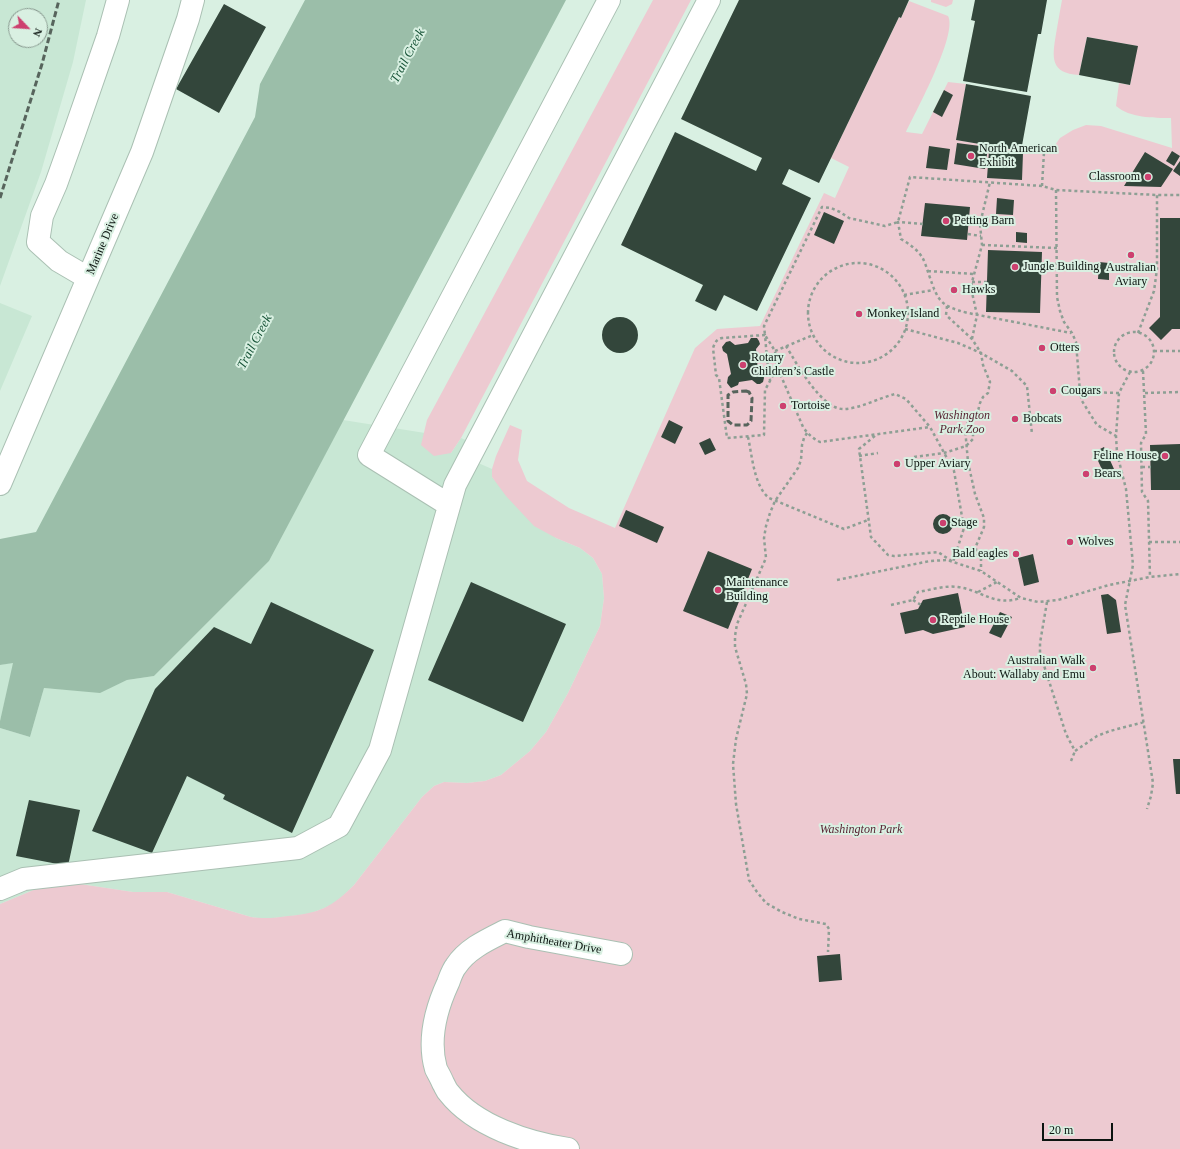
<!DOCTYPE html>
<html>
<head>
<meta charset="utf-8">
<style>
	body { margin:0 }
	#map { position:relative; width:1180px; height:1149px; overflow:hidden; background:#d9f0e2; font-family:Georgia,serif }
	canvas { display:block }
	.north { position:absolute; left:8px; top:8px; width:40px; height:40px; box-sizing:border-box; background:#d9f0e2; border:1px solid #87988e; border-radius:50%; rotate:115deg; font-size:11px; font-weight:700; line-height:16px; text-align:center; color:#0c1410 }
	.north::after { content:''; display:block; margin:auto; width:14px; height:18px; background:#cd406f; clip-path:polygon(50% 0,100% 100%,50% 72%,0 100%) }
	.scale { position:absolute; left:1042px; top:1123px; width:71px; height:18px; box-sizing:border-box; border:2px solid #0c1410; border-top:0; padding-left:5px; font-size:12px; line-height:14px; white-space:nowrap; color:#0c1410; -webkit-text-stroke:3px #d9f0e2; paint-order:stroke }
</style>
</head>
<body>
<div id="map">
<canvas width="1180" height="1149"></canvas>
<div class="north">N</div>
<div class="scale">20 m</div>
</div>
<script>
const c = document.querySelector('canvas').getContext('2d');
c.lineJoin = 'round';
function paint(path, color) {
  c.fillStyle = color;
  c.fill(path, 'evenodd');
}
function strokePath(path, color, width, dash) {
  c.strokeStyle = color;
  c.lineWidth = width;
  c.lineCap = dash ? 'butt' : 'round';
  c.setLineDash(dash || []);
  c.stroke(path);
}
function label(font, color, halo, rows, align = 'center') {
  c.font = font + ' Georgia,serif';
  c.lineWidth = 4;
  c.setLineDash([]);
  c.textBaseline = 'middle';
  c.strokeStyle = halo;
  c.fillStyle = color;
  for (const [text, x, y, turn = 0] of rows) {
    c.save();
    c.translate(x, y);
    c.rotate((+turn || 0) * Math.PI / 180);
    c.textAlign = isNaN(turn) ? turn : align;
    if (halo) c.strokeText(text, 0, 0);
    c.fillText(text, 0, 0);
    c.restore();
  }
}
paint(new Path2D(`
	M0,0h86l-13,62 -32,110 -41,114zM16,16h24v24h-24z
	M0,303l32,13 -32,75z
	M343,420l82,13 -3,12 29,8 10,-15 23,10 -8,14 16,7v8l64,61 24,10 13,10 9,16 2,24 -4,28 -32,67 -22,39 -16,19 -29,24 -16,6 -18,2 -23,-1 -10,4 -12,11 -68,88 -10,10 -12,10 -23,9 -44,5 -14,-2 -84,-25h-34l-53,-8 -44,5 -36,15v-176l30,9 14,-49 56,4 27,-12 27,-4 115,-115z
	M14,662l-14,59v-56z`), '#c8e7d4');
paint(new Path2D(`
	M653,0h38l-230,438 -10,15 -17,3 -13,-11 6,-25z
	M931,0h22l-1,4 -6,3 -15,-5z
	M1062,0h118v1149h-1180v-245l36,-15 44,-5 53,8h34l84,25c13,2 24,1 37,-1 32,-3 44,-9 66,-31l68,-88 12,-11 10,-4 23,1 18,-2 16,-6 29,-24 16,-19 22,-39 32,-67 4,-28 -2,-24 -9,-16 -13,-10 -24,-10 -22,-12 -28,-30 -14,-19v-8l4,-13 14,-31 12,5 -4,30 9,21 42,27 46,20 80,-180 22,-19 43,-3 64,-133 11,5 14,-31 -18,-9 68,-141 2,1 8,-17 39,15c10,18 -32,95 -42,116l16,2 26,-52 18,2 -9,56 64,11 29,1 10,-14 13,-8 13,-5 15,1 71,22 -1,-30c-18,0 -41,0 -55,-12l3,-23 11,2 7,-39 -50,-9 -8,38c-29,-2 -27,-17 -23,-41 2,-12 4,-23 6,-34z`), '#edcad1');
paint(new Path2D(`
	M305,0h261l-297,561 -115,115 -27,4 -27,13 -56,-5 -14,49 -30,-9v-7l13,-58 -13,2v-126l36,-7 219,-415 5,-33z`), '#9bbea9');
paint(new Path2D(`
	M739,0h170l-8,18 -2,-1 -80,166 -30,-14 -7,15 29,14 -54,113 -33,-16 -8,16 -21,-10 8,-16 -82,-40 54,-113 81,39 6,-13 -81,-39z
	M975,0h72l-6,34h-3l-11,58 -64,-11 12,-60 -4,-1z
	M224,4l42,23 -47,86 -43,-24z
	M1087,37l51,9 -8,39 -51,-10z
	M966,84l65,12 -10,55 -65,-11z
	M944,90l9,5 -11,22 -9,-5z
	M957,143l31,4 -3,22 -31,-5z
	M929,146l21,3 -3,21 -21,-2z
	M989,151l34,2 -1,27 -35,-2z
	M1172,151l8,5 -6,10 -8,-5z
	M1145,152l28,17 -12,18 -37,-1z
	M1180,161v15l-7,-5z
	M997,198l17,2 -1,15 -17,-1z
	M925,203l45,4 -3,33 -46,-4z
	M824,212l20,9 -10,23 -20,-9z
	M1160,218h20v111h-8l-11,11 -12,-12 11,-11z
	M1016,232l11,1v10l-11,-1z
	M988,250l54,2 -2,61 -54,-1z
	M1099,262l10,1v17l-11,-1z
	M602 335a18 18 0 1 1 36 0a18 18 0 1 1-36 0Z
	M751,338h6l2,3 1,3 -4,5 2,22 5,2 1,5 -1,4 -3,2h-3l-5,-4 -13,2 -1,3 -7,3 -4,-5 1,-6 3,-3 -4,-20 -4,-3 -1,-4 4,-5 4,-1 5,4 13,-2z
	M669,420l14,7 -8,17 -14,-7z
	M710,438l6,12 -11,5 -6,-12z
	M1180,444v46h-29l-1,-45z
	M1104,447l10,22 -10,5 -10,-22z
	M626,510l38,17 -7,16 -38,-17z
	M933 524a10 10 0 1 1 20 0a10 10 0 1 1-20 0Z
	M708,551l44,18 -24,60 -45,-18z
	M1033,554l6,28 -15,4 -6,-28z
	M471,582l95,42 -43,98 -95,-42z
	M958,593l7,34 -32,7 -10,-4 -18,4 -5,-21 18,-4 5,-9z
	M1108,594l8,6 5,32 -14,2 -6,-39z
	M271,602l103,48 -82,183 -69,-34 2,-4 -38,-19 -35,77 -60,-22 63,-142 59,-62 37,17z
	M1000,612l12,5 -11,21 -12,-5z
	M1173,759h7v35h-4z
	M29,800l51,10 -12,56 -52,-10z
	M840,954l2,26 -23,2 -2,-26z`), '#33463b');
const minor = new Path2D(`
	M88,278l-29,-17 -21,-19 4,-26 14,-32 19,-53 33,-95 10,-36
	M0,484l142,-332 46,-133 5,-19
	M449,505l-80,-50 240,-455
	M0,889l24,-10 274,-31 41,-22 41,-76 75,-265 254,-485
	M568,1149c-40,-6 -93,-23 -119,-56 -3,-3 -4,-7 -6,-10 -2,-5 -5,-10 -7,-14 -8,-28 0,-60 12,-86 2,-5 4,-12 8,-17 11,-17 31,-26 49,-35l24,6 92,17`);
strokePath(minor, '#aac0b3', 24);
strokePath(new Path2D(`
	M1042,186l2,-34
	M1056,190l1,107 3,14 4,11 8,11 4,9 4,50 2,9 15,24 19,11
	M923,224l-25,-2 3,17c8,5 16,10 21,18 3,5 5,12 7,18 9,26 11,31 39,38l103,20
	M969,224h11
	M968,234l13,2
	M982,245l75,3
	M808 313a50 50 0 1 1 100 0a50 50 0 1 1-100 0Z
	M928,271l46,3
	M972,282h15
	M904,295l30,-5
	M947,306l-1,9 26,24 9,14 2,12 7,17 -2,11 -5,4 -3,6 -2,8 -11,13 -2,4 3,34 7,32 9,24v9l-8,19v7l5,5v13
	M905,329l53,14 23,10 31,18 15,15 5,48
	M1114 352a20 20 0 1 1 40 0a20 20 0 1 1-40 0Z
	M1138,333l16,-42 3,-22v-74
	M972,339l5,-24 -6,-27 1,-6 10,-37 -2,-21 10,-42
	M786,346c11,18 36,65 59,63 16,-1 34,-11 50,-15l11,5 24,28 24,44 10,57 -11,34 -15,-10 -44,4 -6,-1 -17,-18 -12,-88 17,-14
	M775,351l38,-16
	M1154,351h26
	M767,359l-2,-24 -43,3c-5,1 -7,4 -9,10l3,27 3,3 8,60 37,-3 1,-45 12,-22 -2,-17 -10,-16 -1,-9 58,-119 9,1 9,4 9,6 36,8 13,-4 12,-45 132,9 14,4 101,5h23
	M757,360l10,-1 3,21
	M778,369l25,58c5,7 9,11 17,15l110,-15
	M1143,371l3,63 -5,9 1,49 6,9 2,76
	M1130,372l-11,21 -3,43 1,17 9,36 7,76 -8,40 28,178 -2,13 -4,13
	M1080,392l39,1
	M1145,393l35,-1
	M807,433l-3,5 -2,7 -1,15 -3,8 -23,33 -5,12 -4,13 -2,12 2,20 -29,66 -2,12v11l11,37 1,10 -11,45 -3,25 3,40 13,76 8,12 9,11 16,9 17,7 27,5 3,5 -1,23
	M748,437c4,18 6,49 21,61l75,31 24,-9
	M859,456l19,-3
	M914,457l30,-4 22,-7 7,-7v-9l-3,-3 -5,1
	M1142,467h9
	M1149,542h31
	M837,580l93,-19 17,-1 34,11 40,27 17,4 20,-2 51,-15 41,-8 30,-3
	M978,592l19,-10
	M913,600l8,5
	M1047,602l-7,41v10l26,81 9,17 22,-15 13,-5 34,-9
	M891,605l22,-5 5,-8c13,-2 27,-7 40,-5 23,3 37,20 62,11
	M1071,761l4,-10`), '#8d9f94', 2.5, [3, 3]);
strokePath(minor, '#fff', 22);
strokePath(new Path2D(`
	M0,198l42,-134 17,-64
	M746,391l3,1 3,6 -1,23 -4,4h-14l-5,-4v-26l5,-3z`), '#57645c', 3, [6, 3]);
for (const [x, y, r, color] of [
	[971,156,4,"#cd406f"],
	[1148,177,4,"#cd406f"],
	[946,221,4,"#cd406f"],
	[1131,255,4,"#cd406f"],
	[1015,267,4,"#cd406f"],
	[954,290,4,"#cd406f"],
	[859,314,4,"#cd406f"],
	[1042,348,4,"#cd406f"],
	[743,365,4,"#cd406f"],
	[1053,391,4,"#cd406f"],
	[783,406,4,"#cd406f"],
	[1015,419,4,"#cd406f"],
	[1165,456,4,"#cd406f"],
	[897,464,4,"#cd406f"],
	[1086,474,4,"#cd406f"],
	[943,523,4,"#cd406f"],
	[1070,542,4,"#cd406f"],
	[1016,554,4,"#cd406f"],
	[718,590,4,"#cd406f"],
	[933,620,4,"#cd406f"],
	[1093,668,4,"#cd406f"]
]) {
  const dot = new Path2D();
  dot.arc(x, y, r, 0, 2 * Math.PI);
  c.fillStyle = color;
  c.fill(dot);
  strokePath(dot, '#d9f0e2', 1.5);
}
label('12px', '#0c1410', '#d9f0e2', [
	["North American",979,149],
	["Exhibit",979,163],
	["Classroom",1140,177,"right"],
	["Petting Barn",954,221],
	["Jungle Building",1023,267],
	["Australian",1131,268,"center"],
	["Aviary",1131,282,"center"],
	["Hawks",962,290],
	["Monkey Island",867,314],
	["Otters",1050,348],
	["Rotary",751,358],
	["Children’s Castle",751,372],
	["Cougars",1061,391],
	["Tortoise",791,406],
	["Bobcats",1023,419],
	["Feline House",1157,456,"right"],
	["Upper Aviary",905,464],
	["Bears",1094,474],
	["Stage",951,523],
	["Wolves",1078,542],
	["Bald eagles",1008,554,"right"],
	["Maintenance",726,583],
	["Building",726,597],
	["Reptile House",941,620],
	["Australian Walk",1085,661,"right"],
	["About: Wallaby and Emu",1085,675,"right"]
], 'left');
label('12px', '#0c1410', '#d9f0e2', [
	["Marine Drive",103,244,-67],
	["Amphitheater Drive",554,942,10]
]);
label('italic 12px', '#582433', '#d9f0e2', [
	["Washington",962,416],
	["Park Zoo",962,430],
	["Washington Park",861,830]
]);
label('italic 13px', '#175337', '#d9f0e2', [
	["Trail Creek",408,56,-62],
	["Trail Creek",255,342,-62]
]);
</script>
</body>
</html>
